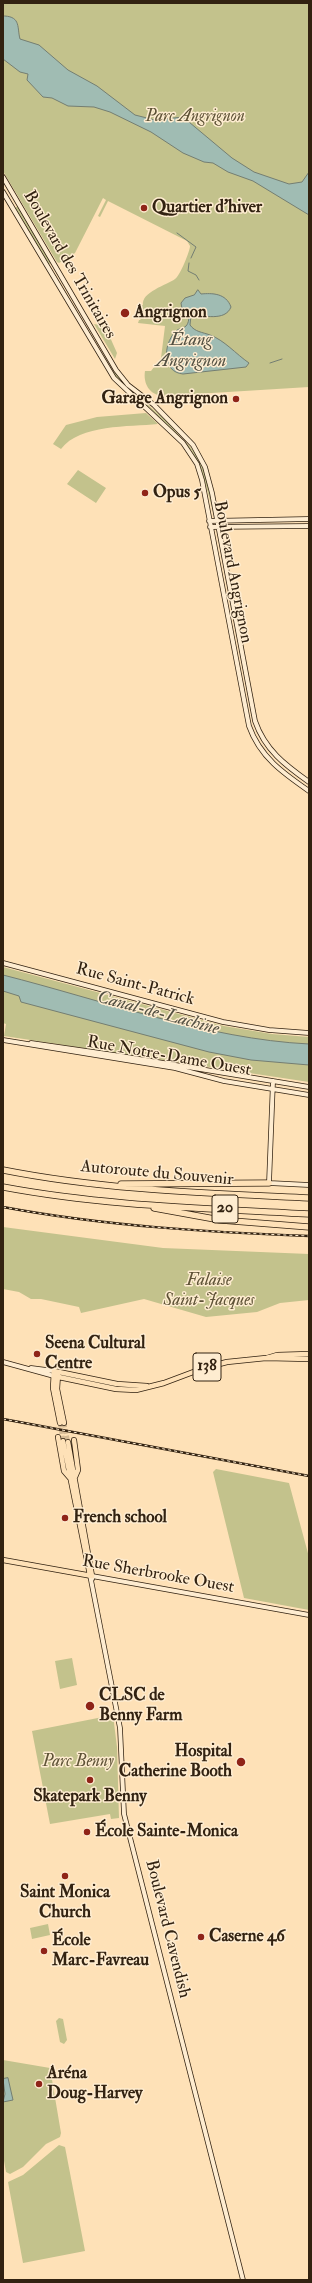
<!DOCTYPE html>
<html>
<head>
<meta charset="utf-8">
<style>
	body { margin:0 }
	#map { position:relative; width:312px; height:2283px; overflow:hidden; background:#fee1b7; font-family:"IM FELL Double Pica",serif }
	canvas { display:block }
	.frame { position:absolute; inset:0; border:4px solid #322211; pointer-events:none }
</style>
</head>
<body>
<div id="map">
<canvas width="312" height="2283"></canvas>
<div class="frame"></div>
</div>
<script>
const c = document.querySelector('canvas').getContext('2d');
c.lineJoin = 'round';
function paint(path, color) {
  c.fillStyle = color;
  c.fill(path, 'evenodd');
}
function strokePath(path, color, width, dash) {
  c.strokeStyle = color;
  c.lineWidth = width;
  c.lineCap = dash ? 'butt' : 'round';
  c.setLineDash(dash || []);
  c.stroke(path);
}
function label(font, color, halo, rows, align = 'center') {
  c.font = font + ' "IM FELL Double Pica",serif';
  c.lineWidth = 3;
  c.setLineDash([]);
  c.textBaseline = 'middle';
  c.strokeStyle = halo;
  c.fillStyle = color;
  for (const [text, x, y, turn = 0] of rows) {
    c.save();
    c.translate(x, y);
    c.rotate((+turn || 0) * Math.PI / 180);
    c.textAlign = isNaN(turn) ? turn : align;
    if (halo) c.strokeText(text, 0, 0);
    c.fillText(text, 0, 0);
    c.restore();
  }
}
paint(new Path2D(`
	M3,3h306v384l-146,9c-14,-1 -20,-13 -18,-25h6l10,-13 4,-32 -27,-3 1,-3h2l-2,-2 19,1 -1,-6 -15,-1 -4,-6 5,-1c-2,-13 24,-20 32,-26 5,-3 15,-28 15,-33l-3,-5 -79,-40 -8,16 -2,-1 8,-16 -3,-2 -28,55 -16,10 -2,-1 -54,-91z
	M18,206l33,57 -2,1 -34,-56z
	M94,324l11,2 12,27 -2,6z
	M115,371l10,14 38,33 31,33 11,22 9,42 -12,-44 -10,-20 -38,-39 -37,-33 -4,-6z
	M146,413l12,11c-29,3 -78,0 -97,25l-8,-5 13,-19 31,-8z
	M78,470l28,18 -10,15 -29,-19z
	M3,967l221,59 48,8 37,3v45l-305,-46 2,-12 -3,-1z
	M3,1227l160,21 146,6v46l-29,3 -23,9 -51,5 -62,-18 -63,14 -2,-6 -38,-8h-10l-12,-7 -16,-3z
	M216,1469l73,14 20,74v53l-65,-12 -31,-126z
	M72,1658l5,27 -17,4 -5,-28z
	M113,1715l4,32 2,71 -8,1 -1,-5 -60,10 -18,-93z
	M48,1924l2,11 -18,4 -2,-11z
	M59,2018l4,1 4,21 -3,4 -4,-2 -4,-21z
	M3,2060l47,8 11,65 -1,4 -14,7 -23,23 -13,7 -4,-2 -3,-17z
	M59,2145l6,2 20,104 -62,12 -15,-81 15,-7z`), '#c3c28c');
const water = new Path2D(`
	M5,16c16,1 12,12 15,23l19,6 29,25 29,16 38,29 20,5 28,-3 49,41 22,14 35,12 13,-2 7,-10v43l-56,-34 -25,-9 -15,-9 -9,-1 -21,-9 -32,-21 -41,-20 -16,-5 -26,-1 -16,-8 -9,-1 -16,-17 1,-6 -8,-2 -17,-13v-42z
	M198,290l3,4c11,-1 25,-1 30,13 -6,15 -28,8 -40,8l-1,10c5,7 12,7 20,10 14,5 26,19 39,28l-3,4 -63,7c-21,-2 -20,-29 -8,-42 3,-4 8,-3 11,-6 3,-3 3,-9 3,-12l-7,-5 -1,-6 4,-5 9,-3z
	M3,975c99,25 204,64 306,69v21l-58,-5 -42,-8 -188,-50 -2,-6 -16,-5z
	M8,2078l5,22 -10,2 2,-8 -2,-15z`);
paint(water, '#a0bcb3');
strokePath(water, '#747e72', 1);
strokePath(new Path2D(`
	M177,233l19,14 -5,11
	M189,263l-1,8 8,4 3,5
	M270,363l12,-4`), '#747e72', 1);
strokePath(new Path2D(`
	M60,1423l3,18
	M64,1423l4,19`), '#d5bb96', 4.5, [4.5, 2]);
const secondary = new Path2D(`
	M3,177l113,193 12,15 26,20 39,40 12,22 7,26 43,228c10,29 30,44 54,61
	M3,192l111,186 69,65 14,21 5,16 47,246c11,31 34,47 60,65
	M209,521l100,-2
	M210,527l99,-1
	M3,963l220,59 46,8 40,3
	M3,1040l172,28 49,13 85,14
	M31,1043l90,13 188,31
	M273,1081l-4,102 40,2
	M3,1362l51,14
	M31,1368l23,3
	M90,1575l30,153 4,86 119,466
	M92,1579v-3l217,39`);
const primary = new Path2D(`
	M267,1358l10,-3 32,-1
	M58,1374l-1,15 7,34
	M54,1376l62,13 20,1 28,-7 40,-15 23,-6 39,-4 43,1
	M60,1423l-7,-35 1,-17 63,13 30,2
	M58,1437l6,34 6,7
	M74,1440l4,30 -3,7
	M63,1441l27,134
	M3,1560l89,16 -24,-134`);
const motorway = new Path2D(`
	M3,1170c101,20 203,23 306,28
	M121,1184l148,-1
	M3,1187c101,19 203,21 306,27
	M154,1208l66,12 89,7`);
strokePath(secondary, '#322211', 5.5);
strokePath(primary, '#322211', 6);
strokePath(motorway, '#322211', 7);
strokePath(secondary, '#feecd0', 4);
strokePath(primary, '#fee1b7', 4.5);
strokePath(motorway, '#fee1b7', 5.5);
const rail = new Path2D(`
	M3,1207c102,19 203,25 306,29
	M3,1419l306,57`);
strokePath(rail, '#322211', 2.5);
strokePath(rail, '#feecd0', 1, [3]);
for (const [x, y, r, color] of [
	[144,208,4,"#8f2418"],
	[125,313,5,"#8f2418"],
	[236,399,4,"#8f2418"],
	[145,493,4,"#8f2418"],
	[37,1354,4,"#8f2418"],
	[65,1518,4,"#8f2418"],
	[90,1706,5,"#8f2418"],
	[241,1762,5,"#8f2418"],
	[90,1780,4,"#8f2418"],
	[87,1832,4,"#8f2418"],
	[65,1876,4,"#8f2418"],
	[201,1937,4,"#8f2418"],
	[44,1951,4,"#8f2418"],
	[39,2084,4,"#8f2418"]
]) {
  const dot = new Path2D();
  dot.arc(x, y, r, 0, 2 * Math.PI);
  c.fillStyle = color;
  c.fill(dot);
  strokePath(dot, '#feecd0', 1.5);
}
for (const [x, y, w] of [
	[225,1209,26],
	[207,1367,28]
]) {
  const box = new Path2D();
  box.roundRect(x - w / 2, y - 14, w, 28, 3);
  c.fillStyle = '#feecd0';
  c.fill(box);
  strokePath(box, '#322211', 1);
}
label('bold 16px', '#322211', null, [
	["20",225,1209],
	["138",207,1367]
]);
label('italic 17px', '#5e5236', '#feecd0', [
	["Parc Angrignon",195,117],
	["Falaise",209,1281],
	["Saint-Jacques",209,1301],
	["Parc Benny",78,1762]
]);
label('bold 17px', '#322211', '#feecd0', [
	["Quartier d'hiver",152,208],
	["Angrignon",134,313],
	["Garage Angrignon",228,399,"right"],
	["Opus 5",153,493],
	["Seena Cultural",45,1344],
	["Centre",45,1364],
	["French school",73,1518],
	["CLSC de",99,1696],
	["Benny Farm",99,1716],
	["Hospital",232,1752,"right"],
	["Catherine Booth",232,1772,"right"],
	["Skatepark Benny",90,1797,"center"],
	["École Sainte-Monica",95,1832],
	["Saint Monica",65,1893,"center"],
	["Church",65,1913,"center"],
	["Caserne 46",209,1937],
	["École",52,1941],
	["Marc-Favreau",52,1961],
	["Aréna",47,2074],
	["Doug-Harvey",47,2094]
], 'left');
label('17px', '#322211', '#feecd0', [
	["Boulevard des Trinitaires",69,265,60],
	["Boulevard Angrignon",232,572,79],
	["Rue Saint-Patrick",135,985,15],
	["Rue Notre-Dame Ouest",169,1057,10],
	["Autoroute du Souvenir",157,1174,5],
	["Rue Sherbrooke Ouest",158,1575,10],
	["Boulevard Cavendish",167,1929,76]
]);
label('italic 18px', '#535042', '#feecd0', [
	["Étang",191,341],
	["Angrignon",191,362],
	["Canal-de-Lachine",158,1014,15]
]);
</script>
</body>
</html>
